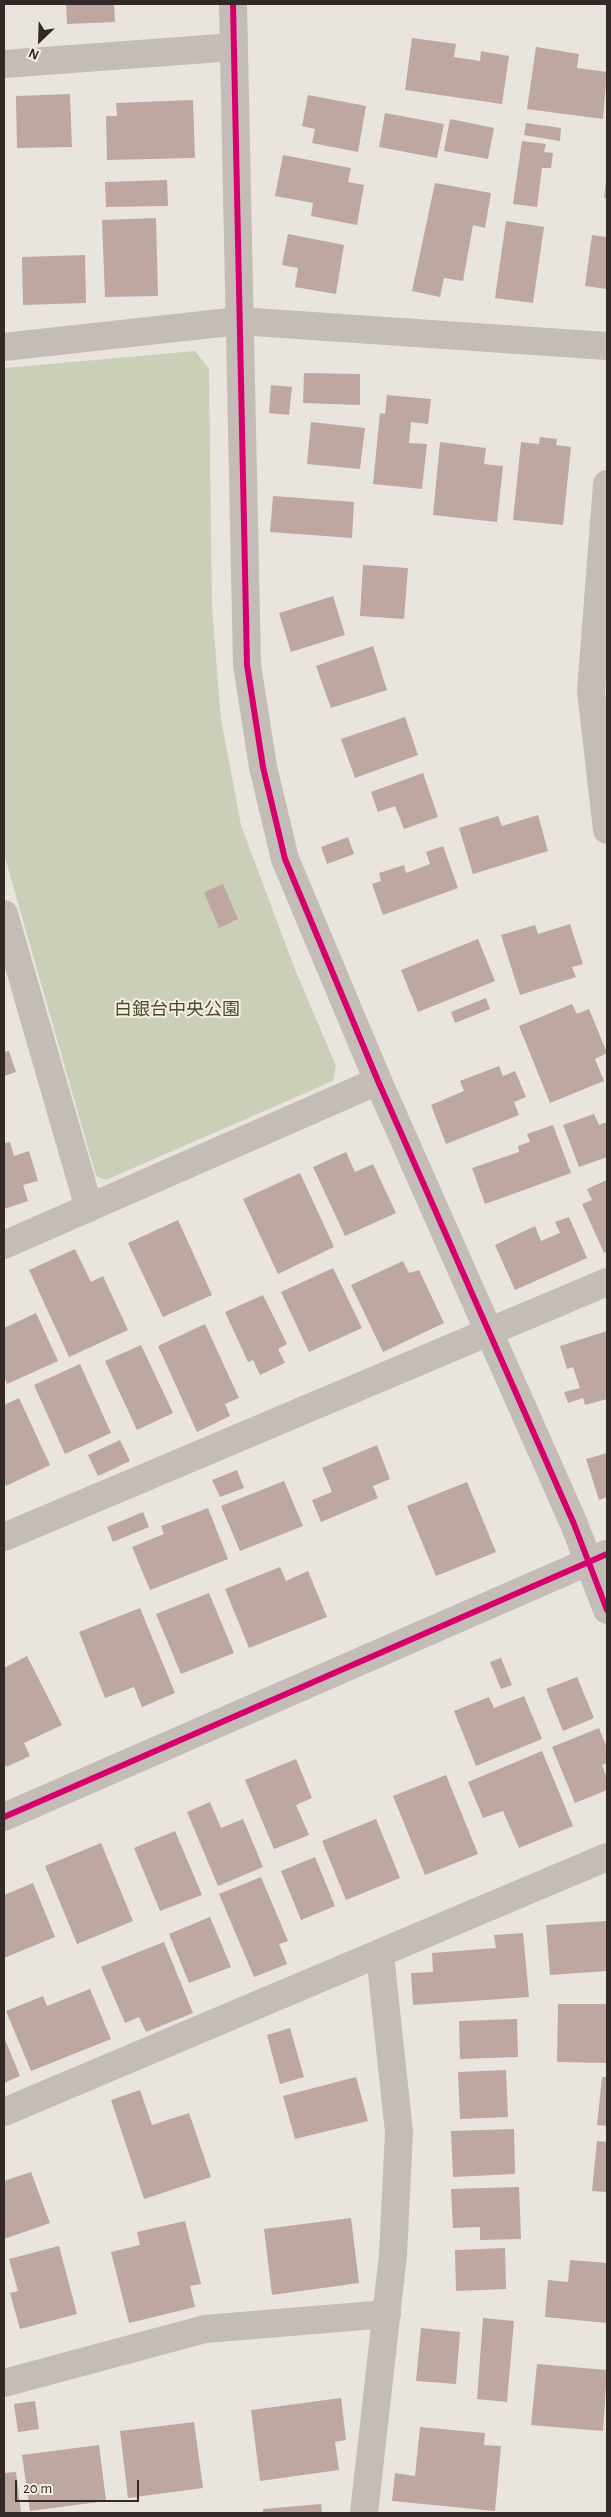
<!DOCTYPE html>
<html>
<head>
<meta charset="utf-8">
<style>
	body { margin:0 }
	#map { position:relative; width:611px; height:2517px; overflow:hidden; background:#eae4de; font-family:"Alegreya Sans",sans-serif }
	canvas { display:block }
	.frame { position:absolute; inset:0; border:5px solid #332926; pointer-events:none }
	.north { position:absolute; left:15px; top:15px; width:50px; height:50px; -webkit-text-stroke:4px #f8eee4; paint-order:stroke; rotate:204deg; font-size:14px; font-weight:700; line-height:20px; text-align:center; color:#332926 }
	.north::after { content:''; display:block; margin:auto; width:18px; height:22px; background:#332926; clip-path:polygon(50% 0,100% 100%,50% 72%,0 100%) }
	.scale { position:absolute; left:15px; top:2480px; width:124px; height:22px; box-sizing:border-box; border:2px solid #332926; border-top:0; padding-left:6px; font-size:15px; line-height:18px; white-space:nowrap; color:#332926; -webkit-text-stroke:4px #f8eee4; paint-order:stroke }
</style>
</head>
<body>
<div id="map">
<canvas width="611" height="2517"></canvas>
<div class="frame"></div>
<div class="north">N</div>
<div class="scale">20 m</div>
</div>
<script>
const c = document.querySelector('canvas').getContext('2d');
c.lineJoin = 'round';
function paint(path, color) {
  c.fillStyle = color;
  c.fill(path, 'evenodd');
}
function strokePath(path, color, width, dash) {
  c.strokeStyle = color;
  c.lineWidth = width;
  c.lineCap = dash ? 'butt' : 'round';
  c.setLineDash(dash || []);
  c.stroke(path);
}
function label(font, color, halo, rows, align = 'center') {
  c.font = font + ' "Alegreya Sans","Noto Sans JP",sans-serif';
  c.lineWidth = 4;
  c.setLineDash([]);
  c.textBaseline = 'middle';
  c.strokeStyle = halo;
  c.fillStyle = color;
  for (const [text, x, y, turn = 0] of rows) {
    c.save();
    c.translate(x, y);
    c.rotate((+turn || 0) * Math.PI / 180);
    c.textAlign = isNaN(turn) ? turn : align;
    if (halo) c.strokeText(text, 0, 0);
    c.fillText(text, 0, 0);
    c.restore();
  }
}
paint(new Path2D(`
	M195,351l14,18 3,239 9,111 20,106 53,142 42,99 -3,15 -227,99 -10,-4 -92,-322v-486z`), '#cccfb8');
paint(new Path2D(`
	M66,4h48l1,18 -48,2z
	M412,38l44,6 -2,13 26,4 1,-10 28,5 -7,48 -97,-14z
	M536,47l43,7 -2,14 30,4 -4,47 -76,-10z
	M70,94l2,53 -55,1 -1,-52z
	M308,95l58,11 -8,46 -46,-9 3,-14 -13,-3z
	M193,100l2,58 -88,2 -1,-44h11l-1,-13z
	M385,113l59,11 -7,34 -58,-11z
	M450,119l44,9 -6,31 -44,-8z
	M526,123l35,5 -1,13 -36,-6z
	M522,141l24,3 -2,8 9,1 -2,15h-9l-5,39 -24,-3z
	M283,155l68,13 -3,14 16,3 -7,40 -46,-9 2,-13 -38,-7z
	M167,180l1,26 -62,1 -1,-25z
	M606,181h1v17h-3z
	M435,183l56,10 -6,35 -12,-3 -10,56 -19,-3 -4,19 -28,-6z
	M156,218l2,78 -53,1 -3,-77z
	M506,221l38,6 -11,76 -38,-5z
	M288,234l56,11 -8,49 -41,-7 3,-19 -16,-3z
	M592,235l15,2v52l-22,-3z
	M85,255l1,48 -63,2 -1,-48z
	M304,373l56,1v31l-57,-2z
	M271,385l21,2 -3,28 -20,-2z
	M387,395l44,4 -3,25 -17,-2 -2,21 18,1 -5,45 -49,-5 7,-71 5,1z
	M311,422l54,6 -5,41 -53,-5z
	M540,437l17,2 -1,6 15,2 -8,78 -50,-5 8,-78 18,2z
	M440,442l46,6 -2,16 19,2 -6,56 -64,-7z
	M273,496l81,6 -2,36 -82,-6z
	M363,565l45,3 -4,51 -44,-3z
	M333,596l12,39 -54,17 -12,-39z
	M373,646l14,44 -56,18 -15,-42z
	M405,717l13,38 -63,23 -14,-39z
	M423,773l15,44 -34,12 -9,-23 -17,6 -7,-20z
	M538,815l10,36 -75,23 -14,-46 39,-12 4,10z
	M348,837l6,17 -27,10 -6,-17z
	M443,846l15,42 -75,27 -11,-31 9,-3 -2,-8 25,-8 2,8 24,-9 -4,-12z
	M223,884l15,35 -19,9 -15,-36z
	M570,924l13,40 -11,3 4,10 -56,18 -19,-60 34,-10 3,9z
	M478,939l17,42 -77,31 -17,-42z
	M486,998l4,11 -35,14 -4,-11z
	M572,1004l5,10 12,-5 18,44 -12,6 9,22 -54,22 -31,-77z
	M9,1051l7,21 -12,4v-24z
	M499,1066l4,10 12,-5 11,26 -12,5 5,13 -73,29 -15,-39 33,-14 -4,-10z
	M594,1114l5,11 8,-3v35l-28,10 -16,-42z
	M553,1125l18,48 -86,31 -13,-36 47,-16 -1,-6 12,-4 -3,-8z
	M10,1142l4,14 15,-5 9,30 -15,4 5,16 -24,8v-66z
	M346,1152l9,20 18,-8 23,49 -51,23 -32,-69z
	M300,1173l34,74 -56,27 -35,-75z
	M607,1180v71l-3,2 -22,-49 10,-4 -5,-11z
	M569,1217l18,41 -72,32 -20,-45 40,-19 6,15 19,-8 -5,-11z
	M178,1220l34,75 -49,22 -35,-74z
	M75,1249l16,33 12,-6 25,54 -59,27 -40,-87z
	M403,1261l6,12 10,-3 25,53 -61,29 -32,-67z
	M333,1268l29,60 -53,24 -28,-60z
	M263,1295l24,49 -9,5 7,14 -25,12 -7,-15 -5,2 -23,-50z
	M36,1313l22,48 -51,23 -3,-8v-48z
	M205,1324l34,74 -14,6 5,12 -33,16 -39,-86z
	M607,1331v68l-22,6 -2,-7 -15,5 -4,-11 16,-4 -7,-21 -6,2 -7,-23z
	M141,1345l32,68 -36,17 -32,-69z
	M80,1364l31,69 -46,21 -31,-69z
	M19,1398l31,67 -44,21 -2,-5v-76z
	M120,1440l10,21 -32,15 -10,-21z
	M377,1445l13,34 -17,7 5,12 -57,24 -9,-22 20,-8 -10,-24z
	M607,1453v44l-8,3 -13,-41z
	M237,1470l7,18 -24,9 -8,-17z
	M284,1481l19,45 -63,25 -19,-45z
	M467,1482l29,70 -60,24 -29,-70z
	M208,1508l20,51 -78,31 -18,-43 32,-13 -3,-8z
	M143,1512l6,15 -36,15 -6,-15z
	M280,1567l6,14 22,-10 19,46 -78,31 -24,-59z
	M209,1593l25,60 -53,21 -25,-60z
	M140,1608l35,85 -33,14 -8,-20 -29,11 -26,-66z
	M27,1656l35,69 -38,18 6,13 -24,11 -2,-5v-94z
	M501,1658l11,27 -11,4 -11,-27z
	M577,1677l17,41 -31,13 -17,-42z
	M524,1696l18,43 -66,27 -22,-55 35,-14 5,11z
	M599,1728l8,20v15l-5,2 5,13v12l-32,13 -23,-56z
	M542,1751l31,75 -54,22 -16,-37 -20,7 -15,-36z
	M296,1759l16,39 -16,7 13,30 -35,14 -29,-69z
	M446,1775l32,79 -53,21 -32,-79z
	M210,1802l11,26 22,-9 20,48 -45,19 -31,-74z
	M376,1819l24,59 -54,22 -24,-59z
	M175,1831l27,64 -42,16 -26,-63z
	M101,1843l32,78 -56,23 -32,-78z
	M315,1857l20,49 -34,14 -20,-49z
	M261,1877l27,64 -9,3 8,20 -33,13 -35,-83z
	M33,1883l22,54 -51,21v-63z
	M210,1917l21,50 -42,16 -20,-49z
	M607,1921v50l-57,4 -4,-50z
	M523,1933l6,64 -116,8 -2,-32 22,-1 -1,-19 64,-5 -2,-13z
	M164,1942l29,71 -47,19 -7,-15 -14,6 -24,-56z
	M90,1989l21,50 -80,32 -25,-60 37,-15 4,10z
	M558,2004h49v59l-50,-1z
	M517,2019l1,38 -58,2 -1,-38z
	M290,2028l14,49 -24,7 -13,-49z
	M4,2037l16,39 -16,7z
	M506,2070l2,47 -48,2 -2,-47z
	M356,2077l12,44 -73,18 -12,-43z
	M602,2077h5v49l-10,-1z
	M140,2090l12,35 37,-12 22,64 -67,22 -33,-99z
	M514,2129l1,45 -62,3 -2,-46z
	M597,2141l10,1v50l-15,-1z
	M31,2172l19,51 -46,16v-58z
	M519,2187l2,52 -41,1v-13l-27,1 -2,-39z
	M351,2218l8,65 -87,12 -8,-66z
	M185,2221l16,63 -11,2 5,21 -66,16 -18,-71 29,-7 -3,-13z
	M59,2246l18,68 -57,15 -10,-36 8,-2 -9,-32z
	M505,2248l1,41 -50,2 -1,-41z
	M570,2260l37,3v60l-62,-6 3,-37 20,2z
	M483,2318l31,3 -7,81 -30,-3z
	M421,2328l39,4 -4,52 -40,-3z
	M537,2364l70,6 -4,61 -72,-6z
	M341,2398l5,42 -11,2 4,28 -79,11 -9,-71z
	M35,2401l4,28 -21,3 -4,-28z
	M194,2422l9,66 -75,10 -8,-67z
	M420,2427l65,6 -1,12 17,1 -6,65 -103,-10 3,-28 20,3z
	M99,2445l7,56 -76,10 -8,-56z
	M16,2472l5,41h-17v-40z
	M321,2504l1,9h-59v-4z`), '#bda7a0');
strokePath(new Path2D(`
	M233,4l14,661 16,102 22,92 93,222 196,443 33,86
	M4,64l230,-17
	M4,347l235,-26 368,25
	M607,484l-16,207 16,139
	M4,914l85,294
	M4,1245l374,-164
	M4,1537l603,-255
	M4,1817l602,-263
	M4,2112l603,-255
	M4,2383l201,-54 182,-15
	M364,2513l29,-258 6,-123 -19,-177`), '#c3bcb7', 28);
strokePath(new Path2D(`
	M233,4l14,661 16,102 22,92 93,222 196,443 33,86
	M4,1817l603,-263`), '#d6006c', 6);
label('18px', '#45502b', '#f8eee4', [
	["白銀台中央公園",177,1010]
]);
</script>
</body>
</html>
